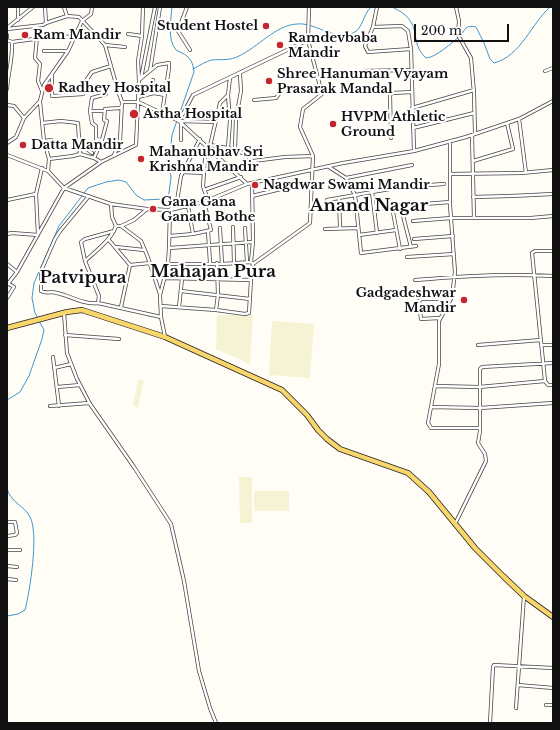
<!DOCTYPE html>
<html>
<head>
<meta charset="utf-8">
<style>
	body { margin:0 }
	#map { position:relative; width:560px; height:730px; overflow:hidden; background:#fffdf5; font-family:"Libre Baskerville",serif }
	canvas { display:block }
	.frame { position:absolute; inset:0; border:8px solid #111; pointer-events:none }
	.scale { position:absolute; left:414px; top:24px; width:95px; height:18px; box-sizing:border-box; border:2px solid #111; border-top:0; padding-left:5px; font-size:12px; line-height:14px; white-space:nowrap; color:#111; -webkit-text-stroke:3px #fff; paint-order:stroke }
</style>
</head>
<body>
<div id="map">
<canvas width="560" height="730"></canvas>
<div class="frame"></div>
<div class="scale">200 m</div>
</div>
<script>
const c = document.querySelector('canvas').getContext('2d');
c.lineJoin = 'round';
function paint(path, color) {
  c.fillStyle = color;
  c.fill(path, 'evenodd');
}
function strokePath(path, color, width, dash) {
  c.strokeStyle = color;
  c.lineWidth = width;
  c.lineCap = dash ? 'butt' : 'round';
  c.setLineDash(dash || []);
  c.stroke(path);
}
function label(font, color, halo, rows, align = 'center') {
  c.font = font + ' "Libre Baskerville",serif';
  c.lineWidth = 4;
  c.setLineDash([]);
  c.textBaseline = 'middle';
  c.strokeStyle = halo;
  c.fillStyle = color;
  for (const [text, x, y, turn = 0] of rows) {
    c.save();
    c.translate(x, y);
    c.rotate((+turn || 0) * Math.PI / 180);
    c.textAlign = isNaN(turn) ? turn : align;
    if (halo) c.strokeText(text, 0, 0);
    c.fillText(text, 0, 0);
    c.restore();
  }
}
paint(new Path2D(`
	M217,315h36l-3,49 -34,-15z
	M272,321l42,3 -4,54 -41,-3z
	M138,379l6,1 -6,28 -5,-3z
	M239,477h13v46h-12z
	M254,491h35v20h-35z`), '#f6f3d4');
strokePath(new Path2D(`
	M392,7c34,15 15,34 34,51 9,0 27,-16 34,-22 2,-2 4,-6 6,-8 3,-2 6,-2 10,-1l8,16 6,16 4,4c27,-7 37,-39 56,-56
	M193,69c6,-3 13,-8 19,-9 11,-1 17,1 27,-4 19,-9 37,-31 58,-32 18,-2 37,17 56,9 10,-4 10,-19 18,-26
	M84,193l4,-5 18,-6 13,-2 7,2 10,13 8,5 20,-1 5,-6 2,-16 -2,-13 3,-29 22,-63c-1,-10 -4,-15 -12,-19 -2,-1 -4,-2 -6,-3 -9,-10 -5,-31 -4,-43
	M38,318l-3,-5 -3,-15 2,-15 25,-57 23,-30
	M7,400l13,-8 9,-16 13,-37 2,-9 -5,-9
	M7,489c5,15 17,16 23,28 9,16 0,74 -5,93l-7,4 -11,2`), '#3f96cf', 1);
const minor = new Path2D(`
	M18,7v13
	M45,7l1,16
	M64,7l3,9 12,1 26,28 13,46 4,11 -2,39 -6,14
	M187,7l-9,24 12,19
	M377,7l-4,20 -8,19 3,6 43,-3
	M456,7l3,14 -1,14 13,23 3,35 1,41
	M373,27l29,-1 6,5 3,18 3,102
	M7,28l26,-21
	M7,29l36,-4 3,-2 21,-7
	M128,34l14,2
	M7,35v5l5,2c1,16 -4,31 -5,47
	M49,36l26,1
	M12,42l22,-3 3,-2 -2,21 5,6 -2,17 4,10
	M105,45l20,2
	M44,51h23
	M150,71l10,-64
	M362,71l49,-1
	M545,71l8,-3
	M52,75v21l31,-2
	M141,78l14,-71
	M139,80l18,-15 12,-2v5l-7,45
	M153,80l1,13
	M85,82l7,-10 19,-6
	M138,97l16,-4 11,2
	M254,100l22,-2 5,-7 39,-5
	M40,102l4,39 5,18 -1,12
	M122,102h16l41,19 68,63
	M7,105l7,1 10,12
	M412,108l62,-18
	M90,111h15
	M519,119l7,54
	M216,122l-37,-1 14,-26 115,-55
	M42,123l19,-2 17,2 2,31 14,4 7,4
	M413,128l61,-15
	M472,135l2,83
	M391,138l-1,-43 2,-2 20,-1
	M102,140l-6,-1v-13l-4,-3 -2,-12 2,-13 14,-4
	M181,140v-17
	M44,141l8,-1
	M450,141v64l5,67 -3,25 -13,24v43l-11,59 3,5h49
	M7,143l9,-6 8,-19 16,-17 4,-16 24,-34 14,-30 9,-7 1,-7
	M80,144l12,9
	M210,145l18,3 18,6 -1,8 40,-5 28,-1
	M206,146l-3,40 5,14
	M210,146l10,-43 8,-8 2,-17
	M228,148l2,-27 -2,-26
	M235,149l1,-31 5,-27 -1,-17
	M7,155l41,16 16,17 47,16 36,5 23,1 34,-8 43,-18 96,-21 71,-12 52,-14 53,-18 34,-18
	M94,158l8,-18 5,-19 -3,-1 1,-11 15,-1 2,-2
	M49,159l24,-3 7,-2
	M473,161l40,-12 -6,-26
	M329,167l17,11 9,17 6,58 55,-7
	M204,170l14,-4
	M183,172l21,1
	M450,174l72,-1 31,-3
	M346,178l66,-13
	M204,190l37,-13
	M372,192l5,41
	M89,196l-29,35 -5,8 -14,32v20c5,3 11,0 16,2 14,3 27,12 41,10l63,14
	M252,196l37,-9
	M473,197l38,-1 42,-2
	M339,198l1,30
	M7,200l29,-6
	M327,200l74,-13 43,-3
	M412,205l38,-3
	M188,206l5,28
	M392,207l8,42
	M374,209l26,-5 11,43
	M413,221l38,-3h80l22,-2
	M116,226h5l20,15 6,14 13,39
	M121,226l13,-6 13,-11
	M233,227l1,36
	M220,228l2,36
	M245,228l2,34
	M325,229l33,-1
	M208,231l2,32
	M7,234l5,-1 26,2 -2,-41 6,-26
	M359,235l37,-5
	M170,236l23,-2 18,-4 -7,-28
	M108,239l22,26 -9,42
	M414,239l39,-3
	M116,247l28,3
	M169,248l84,-6
	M553,251h-18l-3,2 13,128 3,4h5
	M407,257l47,-3
	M85,261c11,-10 26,-21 31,-35l-4,-9 -1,-13
	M7,264l10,8
	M168,264h54l29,-2
	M253,264l57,-41 3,-67 -13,-29 3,-18 19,-15 -14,-54 1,-33
	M130,265l20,-2
	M165,278l86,2
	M415,280c45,-4 92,-7 138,-4
	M7,285l10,-13 47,-84 37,-26 35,-17 3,-64 -1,-20 4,-25 1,-29
	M181,291l69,8
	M7,298l7,-11 -5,-3
	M98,303l1,-7 -14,-35 -4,-19 4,-3 29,-8
	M161,306l55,4 29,4 4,-1 2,-33 2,-16 -2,-2 2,-20 -1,-59
	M179,307l3,-28
	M216,310l2,-15 -1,-32
	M64,313l3,40 10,26 13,25 44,63 37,57 13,57 15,90 11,37 6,15
	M439,318l-18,1 -2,-18 2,-2h30
	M65,335l54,4
	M165,337l-4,-20 -1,-22 8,-31 1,-16 1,-38 7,-9 4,-25 19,-37
	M478,345l63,-5
	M542,345h11
	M53,357l6,49
	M54,368l17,-4
	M435,386l44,1 66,-6
	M57,387l23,-2
	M50,406l39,-3
	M431,407l49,1 73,-5
	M7,522h8l2,11 -2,2 -8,1
	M455,524l31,-63 -1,-7 -7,-11 2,-12v-62l2,-2 71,-4
	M7,550h13
	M7,566l10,1
	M7,579l9,1
	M518,685l35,3
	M546,705h7
	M516,708l8,-112
	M490,723l3,-56 1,-2 59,3`);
const primary = new Path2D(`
	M7,328l60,-16 15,-2 83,27 117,53 25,25 11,15 9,9 13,10 68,24 21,19 46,56 28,28 21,20 29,21`);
strokePath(minor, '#444', 4);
strokePath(primary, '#222', 6);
strokePath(minor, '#fff', 2.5);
strokePath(primary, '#f9d66b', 4.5);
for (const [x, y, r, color] of [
	[266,26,4,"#c4262e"],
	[25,35,4,"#c4262e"],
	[280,45,4,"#c4262e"],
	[269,81,4,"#c4262e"],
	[49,88,5,"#c4262e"],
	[134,114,5,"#c4262e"],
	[333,124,4,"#c4262e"],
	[23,145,4,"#c4262e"],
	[141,159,4,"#c4262e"],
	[255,185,4,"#c4262e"],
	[153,209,4,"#c4262e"],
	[464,300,4,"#c4262e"]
]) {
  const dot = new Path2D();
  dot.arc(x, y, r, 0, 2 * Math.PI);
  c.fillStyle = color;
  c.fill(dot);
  strokePath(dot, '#fff', 1.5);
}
label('bold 13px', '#111', '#fff', [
	["Student Hostel",258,26,"right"],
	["Ram Mandir",33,35],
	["Ramdevbaba",288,38],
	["Mandir",288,53],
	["Shree Hanuman Vyayam",277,74],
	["Prasarak Mandal",277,89],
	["Radhey Hospital",58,88],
	["Astha Hospital",143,114],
	["HVPM Athletic",341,117],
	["Ground",341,132],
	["Datta Mandir",31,145],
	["Mahanubhav Sri",149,152],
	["Krishna Mandir",149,167],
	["Nagdwar Swami Mandir",263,185],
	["Gana Gana",161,202],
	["Ganath Bothe",161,217],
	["Gadgadeshwar",456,293,"right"],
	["Mandir",456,308,"right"]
], 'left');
label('bold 17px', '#111', '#fff', [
	["Anand Nagar",369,206],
	["Mahajan Pura",213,272],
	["Patvipura",83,278]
]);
</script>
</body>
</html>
